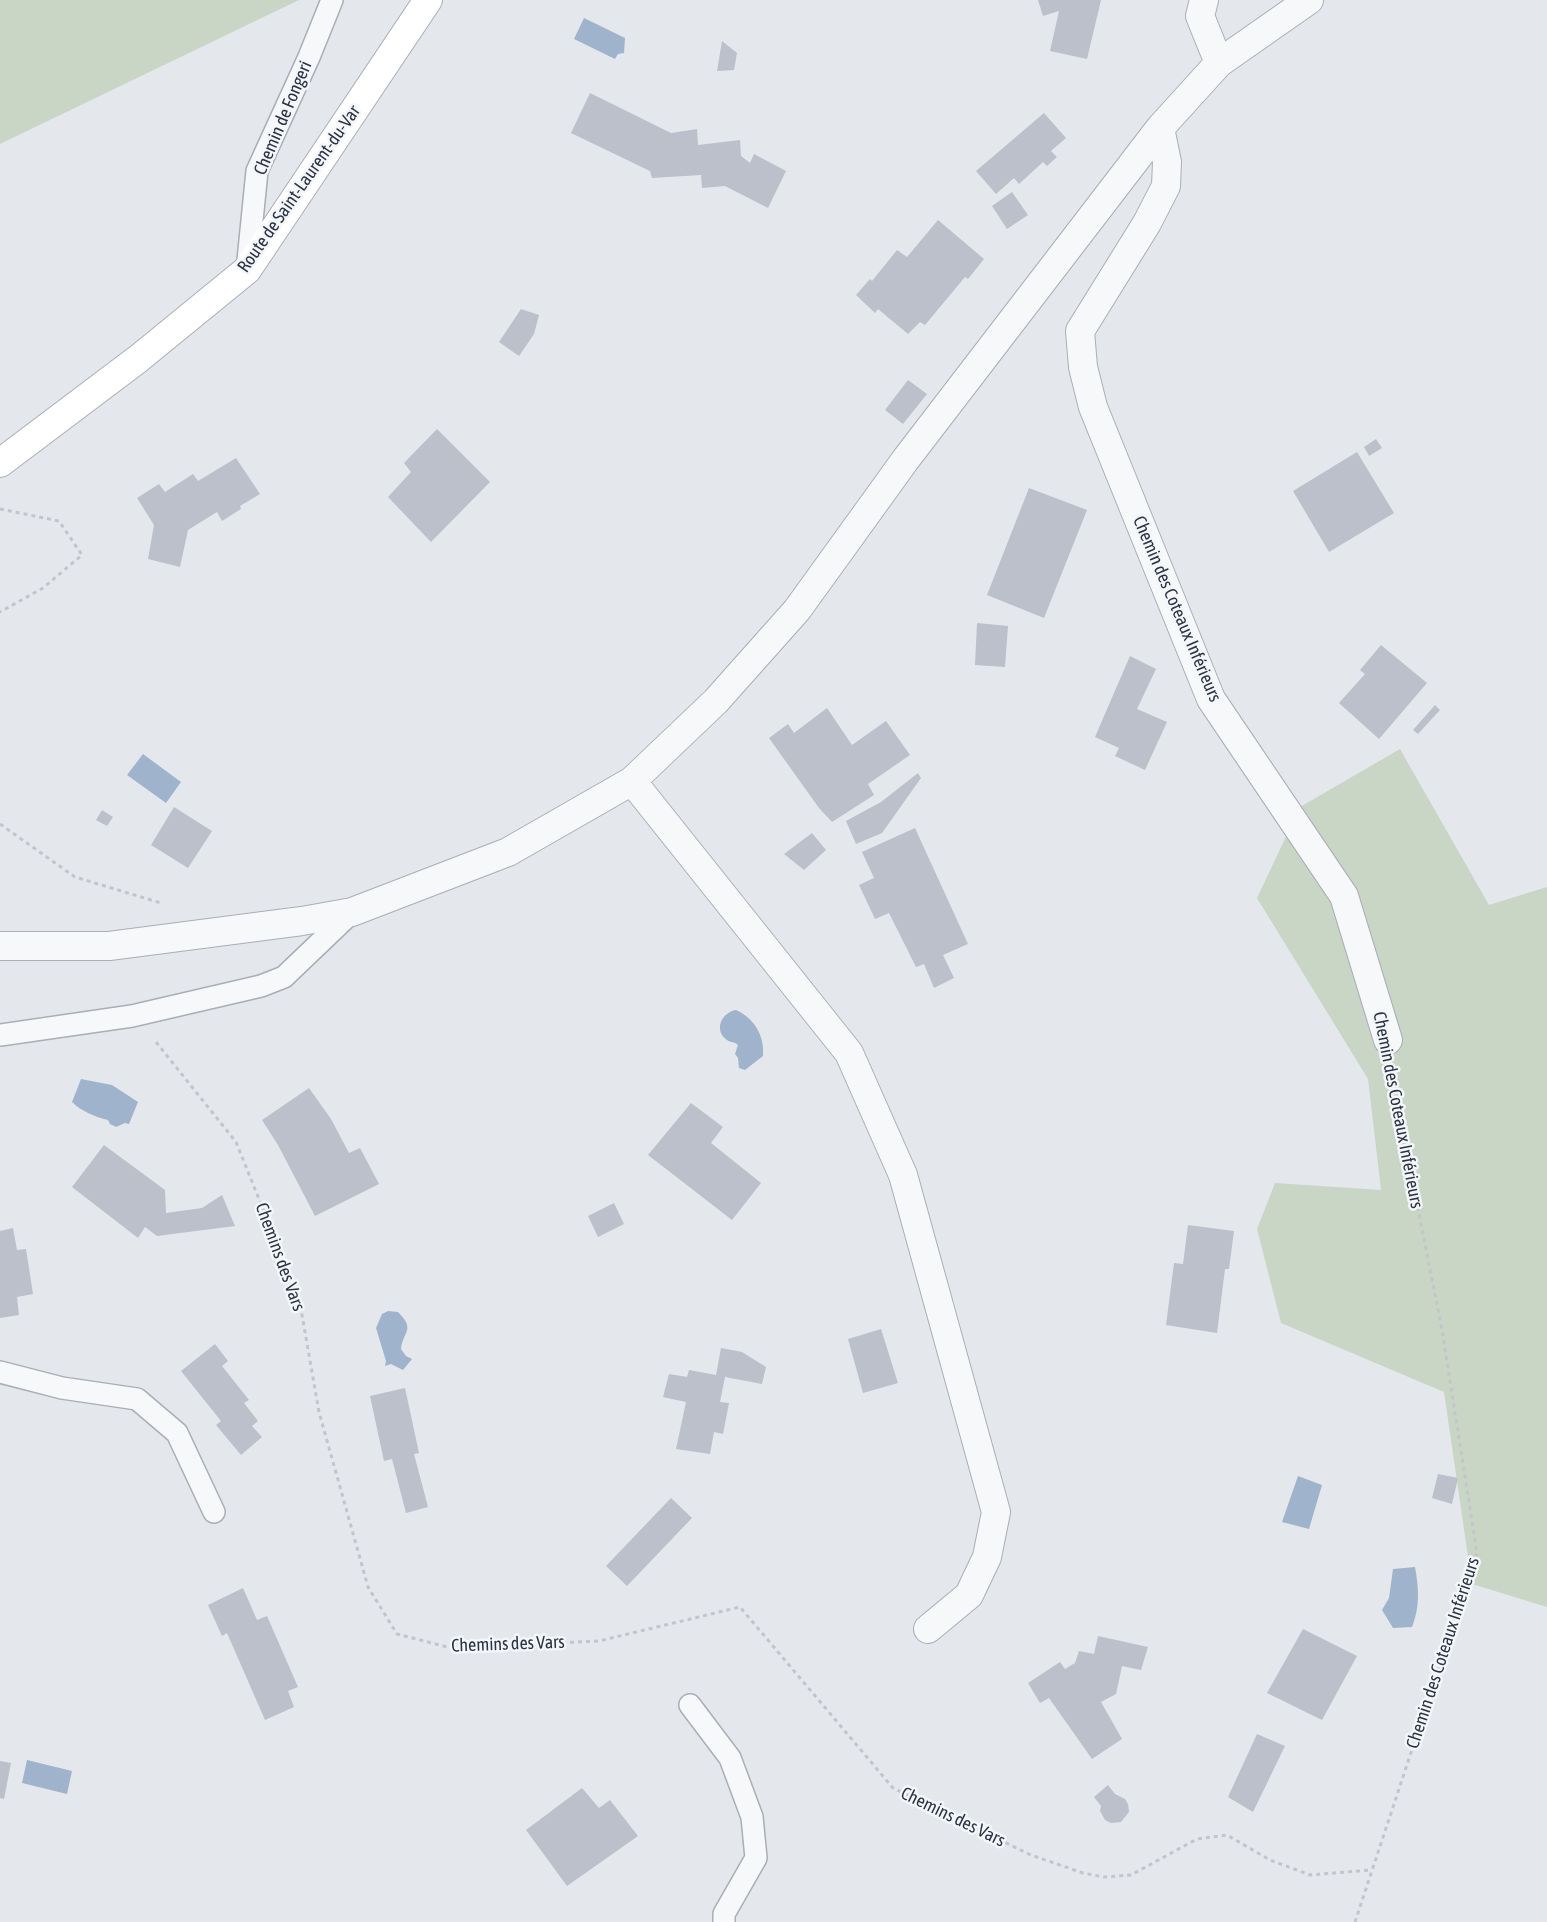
<!DOCTYPE html>
<html>
<head>
<meta charset="utf-8">
<style>
	body { margin:0 }
	canvas { display:block; background:#e4e7ec }
</style>
</head>
<body>
<canvas width="1547" height="1922"></canvas>
<script>
const c = document.querySelector('canvas').getContext('2d');
c.lineJoin = 'round';
function paint(path, color) {
  c.fillStyle = color;
  c.fill(path, 'evenodd');
}
function strokePath(path, color, width, dash) {
  c.strokeStyle = color;
  c.lineWidth = width;
  c.lineCap = dash ? 'butt' : 'round';
  c.setLineDash(dash || []);
  c.stroke(path);
}
function label(font, color, halo, rows, align = 'center') {
  c.font = font + ' "Asap Condensed",sans-serif';
  c.lineWidth = 5;
  c.setLineDash([]);
  c.textBaseline = 'middle';
  c.strokeStyle = halo;
  c.fillStyle = color;
  for (const [text, x, y, turn = 0] of rows) {
    c.save();
    c.translate(x, y);
    c.rotate((+turn || 0) * Math.PI / 180);
    c.textAlign = isNaN(turn) ? turn : align;
    if (halo) c.strokeText(text, 0, 0);
    c.fillText(text, 0, 0);
    c.restore();
  }
}
paint(new Path2D(`
	M0,0h299l-299,144z
	M1400,749l89,156 58,-18v720l-75,-23 -28,-192 -163,-69 -24,-94 18,-46 106,7 -13,-111 -111,-181 43,-91z`), '#c9d6c5');
paint(new Path2D(`
	M584,18l41,20 -1,15 -6,1 -3,5 -41,-20z
	M143,754l38,28 -15,21 -39,-28z
	M736,1010c18,8 29,26 27,46l-18,14 -6,-2 -1,-10 -3,-4 3,-9c-4,-4 -7,-2 -11,-5 -14,-10 -5,-28 9,-30z
	M81,1079l31,6 26,17 -9,22 -4,-1 -9,4 -6,-3 -2,-4c-13,-3 -27,-9 -36,-18z
	M388,1311l10,1c18,18 5,19 3,37l5,7 6,3 -9,11 -12,-6 -6,2 1,-5 -10,-33 6,-14z
	M1298,1476l24,9 -13,44 -27,-7z
	M1415,1567c4,22 5,40 -3,60l-19,1 -11,-18 7,-12 4,-29z
	M27,1760l45,11 -5,23 -45,-11z`), '#9fb4cc');
paint(new Path2D(`
	M1038,0h63l-14,59 -37,-8 9,-40 -16,5z
	M722,41l15,12 -3,17 -17,1z
	M590,93l81,40 26,-4 1,16 42,-5 1,16 9,7 4,-9 32,17 -18,37 -43,-22 -23,2 -1,-13 -49,3 -2,-7 -79,-38z
	M1044,113l22,25 -15,13 6,6 -10,9 -4,-4 -24,22 -5,-6 -18,16 -20,-23z
	M1012,192l16,23 -21,14 -15,-23z
	M938,220l46,39 -16,20 -3,-2 -40,48 -5,-3 -12,12 -30,-25 -3,4 -19,-18 14,-16 2,2 25,-31 10,7z
	M521,309l18,6 -5,19 -15,22 -20,-14z
	M908,380l19,14 -24,30 -18,-14z
	M437,429l53,53 -59,60 -43,-45 23,-25 -7,-9z
	M1376,439l6,9 -13,8 -5,-9z
	M1357,452l37,61 -65,39 -36,-61z
	M236,458l24,36 -20,12 1,3 -19,12 -5,-9 -29,18 -8,37 -32,-8 6,-34 -17,-27 22,-14 6,8 28,-18 5,7z
	M1029,488l58,22 -43,108 -57,-23z
	M977,623l31,3 -3,41 -30,-2z
	M1381,645l46,38 -48,56 -40,-36 26,-29 -5,-4z
	M1130,656l26,13 -19,40 30,13 -22,48 -30,-14 4,-8 -24,-11z
	M1435,705l5,5 -22,24 -5,-4z
	M827,708l25,37 34,-24 24,34 -42,29 6,11 -42,27 -13,-14 -50,-70 19,-14 6,9z
	M918,773l3,5 -39,55 -26,11 -10,-23 35,-19z
	M174,807l38,24 -24,37 -37,-23z
	M102,810l11,7 -6,9 -11,-6z
	M915,828l53,116 -25,11 11,23 -20,10 -10,-24 -8,3 -27,-54 -14,6 -16,-34 15,-7 -12,-26z
	M812,833l14,17 -22,20 -20,-16z
	M309,1088l22,31 18,34 11,-5 19,36 -64,32 -37,-71 -16,-25z
	M691,1103l32,24 -12,16 50,40 -29,37 -84,-65z
	M104,1145l61,45 1,23 36,-5 20,-13 13,31 -78,10 -12,-9 -7,11 -66,-51z
	M614,1203l10,21 -26,13 -10,-21z
	M1188,1225l46,6 -5,38h-4l-8,64 -51,-8 8,-62 9,1z
	M13,1228l4,22 9,-1 7,45 -16,3 2,18 -19,3v-87z
	M881,1329l17,54 -35,10 -15,-54z
	M215,1344l13,17 -6,5 27,34 -5,3 14,18 -6,5 10,11 -21,18 -25,-30 5,-4 -40,-50z
	M721,1348l21,4 24,15 -4,17 -37,-7 -5,25 9,1 -6,31 -9,-2 -4,22 -34,-5 10,-47 -23,-5 6,-23 18,3 2,-7 27,5z
	M405,1388l14,65 -5,1 14,53 -22,6 -14,-54 -8,2 -14,-65z
	M1438,1474l20,4 -6,26 -20,-6z
	M671,1498l21,20 -65,68 -21,-20z
	M243,1588l14,32 10,-4 31,71 -10,4 6,16 -29,13 -38,-87 -5,3 -14,-31z
	M1303,1629l54,27 -35,64 -55,-27z
	M1098,1636l50,11 -7,23 -19,-4 -6,28 -15,8 21,37 -30,20 -43,-61 -9,5 -12,-20 32,-21 5,7 10,-6 4,-12 15,3z
	M1257,1734l28,12 -32,66 -25,-15z
	M0,1761l11,2 -7,36 -4,-1z
	M1108,1785l7,9 10,5 3,5 1,8 -8,10 -10,1 -6,-3 -5,-9 1,-5 -7,-9z
	M582,1788l17,20 11,-8 28,36 -71,50 -41,-56z`), '#bbc0ca');
const lane = new Path2D(`
	M247,270l10,-99 52,-114 23,-57
	M0,1035l132,-19 129,-30 23,-9 68,-65
	M0,1372l62,16 75,11 40,34 37,79
	M690,1705l40,53 22,59 4,41 -32,56v8`);
const street = new Path2D(`
	M1204,0l-4,16 19,47
	M1160,128l7,34 -1,24 -19,37 -67,108 3,36 10,40 118,292 133,197 44,144
	M632,781l217,272 54,122 93,337 -9,45 -18,38 -41,34
	M0,946h109l193,-25 50,-9 156,-60 124,-71 84,-80 81,-91 109,-151 254,-331 59,-65 90,-63`);
const secondary = new Path2D(`
	M0,463l138,-104 109,-89 181,-270`);
strokePath(lane, '#a9aeb7', 24);
strokePath(street, '#a9aeb7', 30);
strokePath(secondary, '#a9aeb7', 30);
strokePath(new Path2D(`
	M0,509l59,12 23,34 -39,33 -43,24
	M0,824l75,53 86,26
	M156,1042l80,100 63,156 20,114 49,175 29,47 54,14 148,-7 141,-34 153,181 138,67 52,18 21,4 27,-2 66,-36 30,-4 43,25 40,15 61,-5
	M1355,1922l122,-369 -35,-223 -37,-187 -12,-71`), '#c2c5cb', 3, [4, 4]);
strokePath(lane, '#f7f8fa', 21);
strokePath(street, '#f7f8fa', 28);
strokePath(secondary, '#fff', 28);
label('18px', '#2b3445', '#f4f6f9', [
	["Chemin de Fongeri",283,118,-67],
	["Route de Saint-Laurent-du-Var",299,189,-55],
	["Chemin des Coteaux Inférieurs",1177,609,67],
	["Chemin des Coteaux Inférieurs",1398,1110,79],
	["Chemins des Vars",280,1257,70],
	["Chemins des Vars",508,1644,-2],
	["Chemin des Coteaux Inférieurs",1443,1653,-72],
	["Chemins des Vars",953,1817,26]
]);
</script>
</body>
</html>
